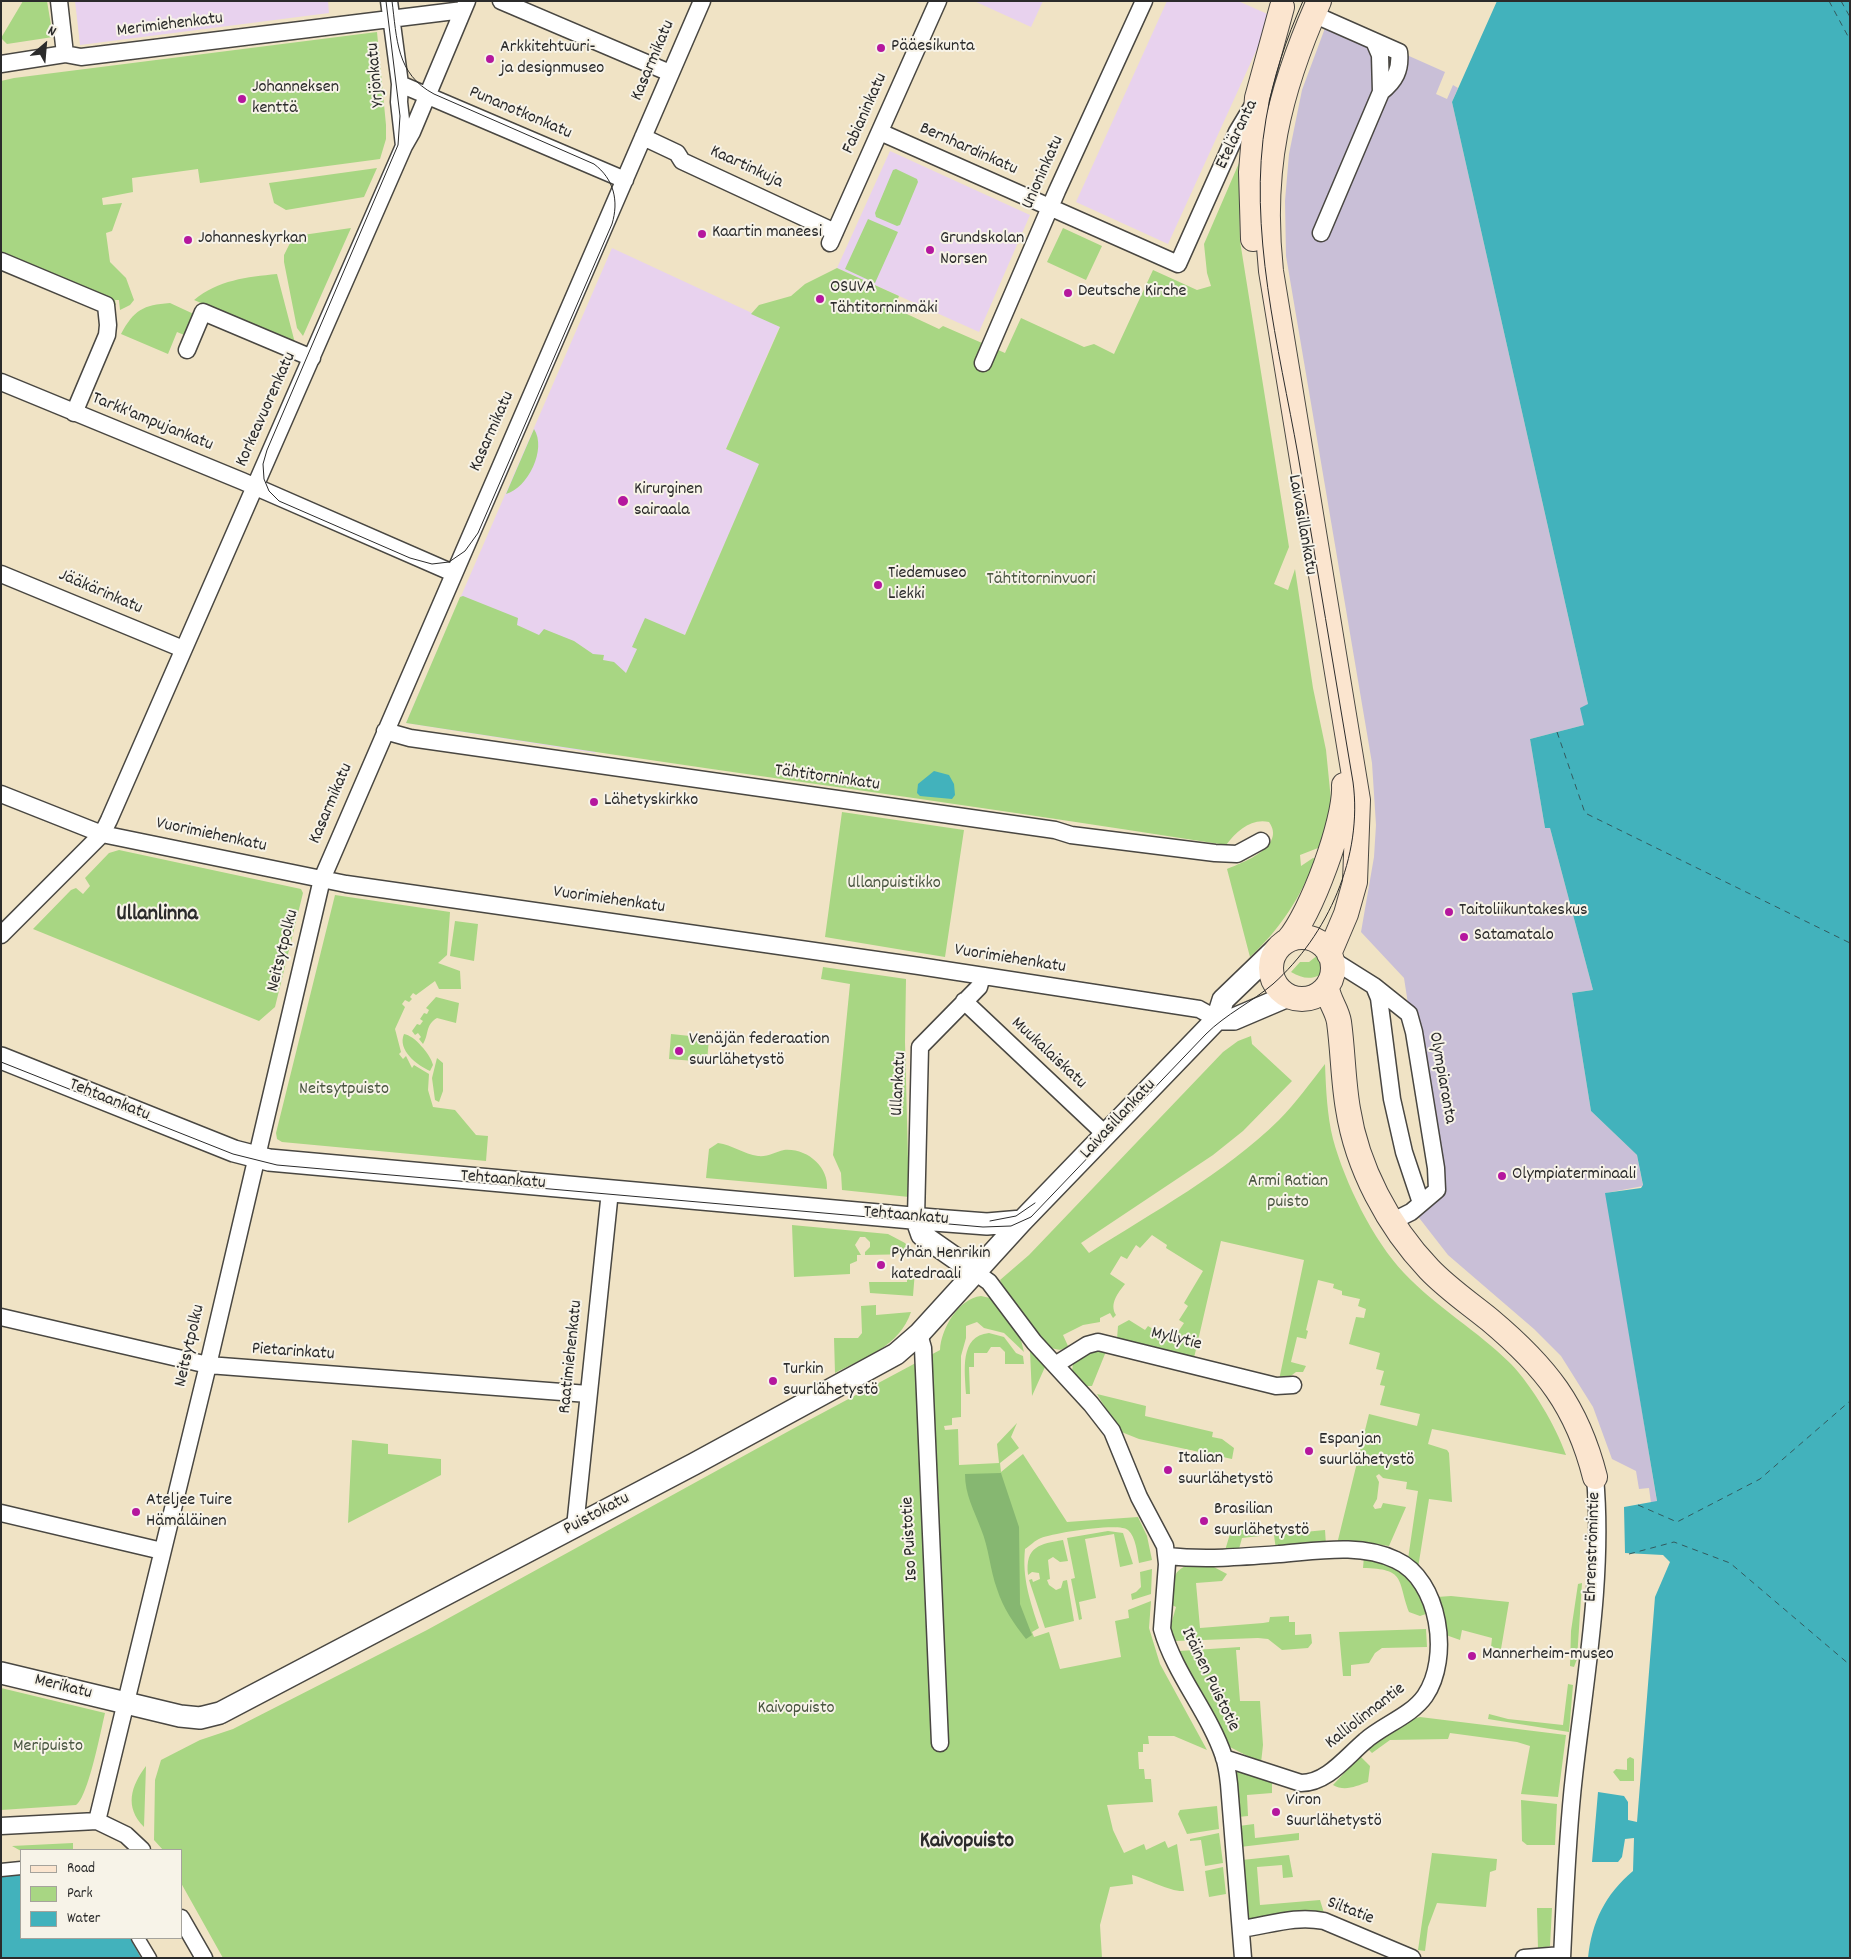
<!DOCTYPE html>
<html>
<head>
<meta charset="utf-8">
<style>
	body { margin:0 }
	#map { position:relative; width:1851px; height:1959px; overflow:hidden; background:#f0e3c5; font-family:Dekko,sans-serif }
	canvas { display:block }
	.frame { position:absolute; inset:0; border:2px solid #2b2b2b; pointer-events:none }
	.legend { position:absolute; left:20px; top:1849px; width:162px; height:90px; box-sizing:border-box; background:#f7f3e8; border:1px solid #a5a39c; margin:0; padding:6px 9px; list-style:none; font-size:15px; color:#2b2b2b }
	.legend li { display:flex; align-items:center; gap:10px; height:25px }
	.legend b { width:25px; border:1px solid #a5a39c }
	.north { position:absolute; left:20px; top:20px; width:50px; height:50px; -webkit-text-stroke:4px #f7f3e8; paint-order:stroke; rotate:27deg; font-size:14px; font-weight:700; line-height:20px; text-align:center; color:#2b2b2b }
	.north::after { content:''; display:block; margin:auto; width:18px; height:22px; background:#2b2b2b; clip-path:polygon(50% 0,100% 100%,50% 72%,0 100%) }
</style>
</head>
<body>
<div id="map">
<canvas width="1851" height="1959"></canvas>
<div class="frame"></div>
<ul class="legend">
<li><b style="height:6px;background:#fbe5cf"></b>Road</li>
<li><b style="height:14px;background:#a8d683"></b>Park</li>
<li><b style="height:14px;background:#42b2bc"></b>Water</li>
</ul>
<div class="north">N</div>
</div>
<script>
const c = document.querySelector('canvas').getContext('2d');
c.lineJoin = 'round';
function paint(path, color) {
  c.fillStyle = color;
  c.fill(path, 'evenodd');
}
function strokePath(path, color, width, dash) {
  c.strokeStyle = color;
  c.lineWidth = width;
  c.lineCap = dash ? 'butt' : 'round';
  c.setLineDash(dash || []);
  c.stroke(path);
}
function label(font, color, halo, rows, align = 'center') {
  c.font = font + ' Dekko,sans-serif';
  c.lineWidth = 4;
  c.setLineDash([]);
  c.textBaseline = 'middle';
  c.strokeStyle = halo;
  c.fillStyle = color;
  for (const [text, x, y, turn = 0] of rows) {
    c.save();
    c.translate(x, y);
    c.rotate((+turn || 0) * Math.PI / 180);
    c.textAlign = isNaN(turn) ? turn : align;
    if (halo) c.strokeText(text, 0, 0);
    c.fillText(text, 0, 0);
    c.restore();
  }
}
paint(new Path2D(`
	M75,1h253l1,12 -249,32z
	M974,1h69l-12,26z
	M1167,1h71l34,15 -104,228 -92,-42z
	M890,151l140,64 -51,117 -142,-64z
	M612,248l168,78 -54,123 34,15 -65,148 -10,23 -90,118 -189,-30z`), '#e8d2ee');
paint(new Path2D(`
	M1328,20l117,52 -9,22 11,5 6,-14 5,3 -6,14 136,602 -4,21 -54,14 15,89h5l43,162 -21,3 19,118 46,44 6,31 -37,7 51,309 -6,1 -2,-15 -10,1 -3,-18 -24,-12 -19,-52 -32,-51 -27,-27 -86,-74 -35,-45 24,-20 -33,-212 -43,-46 13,-75 2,-32 -4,-62 -86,-507 -1,-55 4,-47 13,-64z`), '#c9bfd7');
paint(new Path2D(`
	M23,1h24l6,36 -46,7 -6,-6z
	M377,32l9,93v14l-6,20 -180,24 -2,-14 -66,9 1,14 -31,6 1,7 19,-2 -10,28 -6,2 4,29 16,16 8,22 -4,5 -10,5 -1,-10h-4l1,5 -115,-49v-175l13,-3z
	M1239,163l1,78 49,306 -15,37 14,6 7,-21 18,119 13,62 5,50 -8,40 -5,8 -18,7 1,11 12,-8 3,1c-17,40 -34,68 -66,98l-23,-88c18,-7 59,-23 42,-47 -18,-4 -32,9 -43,23 -273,-43 -547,-79 -820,-122l54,-126 3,-1 55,22 -1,7 22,10 5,-6 30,12 19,13 11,1 -1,5 11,2 12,11 11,-24 -5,-2 13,-29 40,17 74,-171 -33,-15 54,-122 -29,-13 8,-9 32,-9 14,-12 32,-16 62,28 -5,12 45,21 4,-3 62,27 16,-35 63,29 10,-3 20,10 39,-84 44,20 14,-4 -4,-13 -3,-29z
	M377,168l-13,29 -78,13 -12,-7 -5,-20z
	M896,169l21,10 1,3 -18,43 -3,1 -21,-9 -1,-4 18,-43z
	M868,219l30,13 -23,51 -30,-14z
	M351,228l-48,108 -6,-8 -13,-66v-7l6,-12 -1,-6z
	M1063,228l39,18 -16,34 -39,-18z
	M277,274l18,69 -101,-43c24,-20 53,-23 83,-26z
	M170,303l28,13 -9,21 -12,-5 -9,22 -47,-20c13,-24 22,-29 49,-31z
	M534,429c13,20 -6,59 -28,65z
	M842,812l122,18 -19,127 -120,-20z
	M119,850l182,39 2,4 -28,114 -16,14 -226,-92 38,-39 5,-2 7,6 7,-8 -5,-8 24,-25z
	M335,895l115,17 -3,43 -9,8 22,8 1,18h-22l-4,-8 -19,14 -3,-2 -3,4 2,2 -3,3 -4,-2 -3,4 3,3 -10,22 6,23 -2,2 4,5 3,-3 6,12 2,-3 15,9 -1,16 5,17 22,3 21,25 12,1 -2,25 -204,-19 -5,-3 -1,-6z
	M455,921l23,3 -4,37 -24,-5z
	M1318,955l3,7 -1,13c-11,5 -18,3 -29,-3l9,-10h9z
	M823,967l83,12 -1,63 4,155 -67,-7 -1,-17 -8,-18 17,-171 -29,-5z
	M436,997l23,6 -3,20 -19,-5c-12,7 -8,17 -14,26l-4,-5 2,-2 -3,-4 -3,2 -3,-4 5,-7 3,1 3,-4 -3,-2 4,-6 3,1 2,-4 -3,-2z
	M404,1034c10,1 27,21 29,31l-3,6c-13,-6 -33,-21 -26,-37z
	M671,1034l38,4 -2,24 -38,-3z
	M1251,1036l1,8 40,37 -49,50 -30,24 -132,88 8,10c64,-41 135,-79 190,-133 17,-17 31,-37 46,-56 1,25 2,51 8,75 12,44 40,101 71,134 32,34 74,58 107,91 21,22 45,62 55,91l-134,-26 -4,15 19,6 2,3 3,49 -23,-3 -11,69 -10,-9 10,-68 -12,-2 1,-7 -24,-4 -4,-4 -3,2 3,6 -2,17 -4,7 2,3 6,-1 2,-5 23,4 -17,39 -29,-4 -23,2 32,-130 48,12 3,-12 -40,-9 5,-19 -5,-1 4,-14 -8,-2 4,-16 -31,-9 7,-27 8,1 2,-9 -8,-3 2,-7 -18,-4v-4l-9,-3 1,-4 -16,-4 -12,50 2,1 -2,8 -9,-2 -6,25 15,4 -3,6h-7l-8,6 -9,2 25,-120 -83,-19 -27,117 -77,-19 1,-13 11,-6 16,10 3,-4 13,8 2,-3 11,7 10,-15 -5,-3 9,-14 -4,-3 19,-32 -37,-23 1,-3 -15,-10 -12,13 -4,-3 -9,14 -6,-3 -11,18 15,10c-7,9 -16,20 -9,31l-3,3 -3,-5 -10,5v4l-17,3 -20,10 5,11c-7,6 -13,4 -21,-1l-40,-50 -7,-15 29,-25 194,-203 15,-11z
	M437,1058l6,5v28l-4,11 -4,-2 -3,-22z
	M718,1143c14,2 26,11 40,13 10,1 17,-4 26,-6 23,-2 45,17 43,39l-121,-11 3,-29z
	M792,1225l96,9 17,9 9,11 -49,1v-3l5,-5v-5l-5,-5h-5l-5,8 6,10h-4v6l-7,3v10l-56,3z
	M915,1271l-2,25 -43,-3 -1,-11h38v-10z
	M981,1296l9,2 4,4 27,38 3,12 -20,-19 -20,-5 -7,-6 -11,4v12l-5,18v61l-9,1v7l-8,1 1,4 13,-1 1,36 40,-2 -2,-19 20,-21 -6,14 8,11 -19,15 1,9 22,-18 44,68 71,-5 9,19 5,24 -13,3c-2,-10 -3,-26 -11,-33 -8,-8 -75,3 -87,8 -6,2 -11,8 -16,11 -3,29 5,52 14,79l-7,4 2,5 15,-5 11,37 61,-12 -6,-36 14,-3 -1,-8 23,-9 -2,27 11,36 47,86 -33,-14h-26l1,8h-6v8h-5l1,17h5l1,10h6l2,23 -46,3 6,25 11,23 20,-9 2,6 19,-9 3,7 9,-4 7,47c-14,1 -36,-12 -52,-16l1,9 -23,3 -10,38 2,33h-879l-42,-75v-33h-18l-9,-10 1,-60 6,-20 39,-20 33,-11 194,-99 371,-204 142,-76c1,-21 18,-51 41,-54z
	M876,1305v10l35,-3c-12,35 -46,45 -76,61l-1,-35h24l4,-5 -1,-27z
	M989,1333l15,4 12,16 7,3 1,8h-19v-12l-5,-5h-9l-4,6h-13v14h-5l1,27h-4c-1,-23 -7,-58 23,-61z
	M1107,1349l-15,37h-7l-13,-14 1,-9 19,-13z
	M1030,1351l15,16 -13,29z
	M1097,1394l49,12 -1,10 68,16 -1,5 10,2 12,9 -2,11 -93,-20 -20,-8z
	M352,1440l36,4v10l53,5v16l-93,48z
	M1258,1525l2,11 -18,2 -3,11 -15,5 8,-27z
	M1325,1530l1,15 -50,5 -2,-15z
	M1108,1531l15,2 10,31 -13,3 -6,-33 -29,5 11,59 -17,4 3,17 -3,1 -8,-41 4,-1 -8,-40z
	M1063,1540l5,21 -8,1 -7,-5 -5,3 2,19 -3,1 2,5 7,5 5,-2 2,-7 4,-1 7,41 -29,7 -16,-48 3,-1 1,3 7,-3 -1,-6 -7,-1 -4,3c-3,-29 12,-31 35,-35z
	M1364,1556l30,9 26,25 6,24 -6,2 -11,-4c-12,-33 -3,-43 -46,-44z
	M1186,1566h26l15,8 -5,7 -26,2 4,45 63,-5 6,-1 1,-5 19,-1v6h6v13l16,-1 1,9 -4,5 -26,2 -14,-11 -10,-1 -83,3 -5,-13 6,-21 -6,-3c2,-15 0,-32 16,-38z
	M1152,1569l-1,25 -19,6 -1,-6 5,-2 5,-5 -1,-15z
	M1582,1583l-5,76 -3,8 -4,-1 1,-35 7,-47z
	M1451,1596l58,6 -8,47 -10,-2 1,-9 -30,-8 -2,10 -14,-5 -9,-38z
	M1426,1629l1,18 -45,1 -7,5 -6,10 -18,2v11h-8l-4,-44z
	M1240,1647v3h-4l4,51h20l3,44 -2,18 -33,-17 -49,-95z
	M1568,1684l5,1 -4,47 -81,-13 1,-5 19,5 55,6z
	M1,1688l104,25c-4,17 -17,85 -29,92l-75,5z
	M1420,1717l146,18 -8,62 -37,-3 9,-48 -13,-4 -67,-9 -2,6 -58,1 -18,13 -4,-4 41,-29z
	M1360,1756l10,10 -2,16c-12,4 -23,10 -35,3z
	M1630,1757l4,2v22h-14l-7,-9 3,-3 11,1v-11z
	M146,1766l-2,61c-20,-20 -13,-41 2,-61z
	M1240,1769l32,11v13l-25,2 1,21 -10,1 -4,-42z
	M1521,1800l36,4 -2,41h-28l-5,-4z
	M1217,1806l2,23 -32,5 -9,-20 2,-4z
	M1254,1824l1,14 44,-5v7l-59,7 -1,-21z
	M1219,1833l4,30 -18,3 -4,-26 -11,1v-2z
	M73,1843v7l-52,1 -9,-5z
	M1432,1853l65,6 -1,11 -6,2 -4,35 -49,-4 -9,24 -3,24 -7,-1z
	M1289,1855l4,22 -10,1 -1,-13 -25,2 3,38 60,-5 4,13 -75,10 -7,-63z
	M1223,1867l3,27 -17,3 -4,-26z
	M1537,1908h15l-2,38 -12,3z`), '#a8d683');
paint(new Path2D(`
	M1001,1473l18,54 1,77 12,31 -6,4c-12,-15 -23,-31 -29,-50 -7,-19 -8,-41 -16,-60 -7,-19 -16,-34 -16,-55z`), '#86b771');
paint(new Path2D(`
	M1497,1h353v1957h-262c4,-37 17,-63 45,-87l1,-33 -9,1 -3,18 -4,5h-26l6,-70 26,4 4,6v18l9,2 18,-225 15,-35 -7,-7 -38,-2 -1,-46 33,-6 -52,-308 36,-5 2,-3 -6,-30 -46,-44 -19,-118 21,-3 -43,-162h-5l-15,-89 54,-14 -4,-17 8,-4 -136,-602z
	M934,771l15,4 5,9 1,11 -3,4 -32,-3 -3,-3 1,-9z
	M21,1874v64h109l11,20h-140v-82z`), '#42b2bc');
strokePath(new Path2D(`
	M1829,1l21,39
	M1841,1l9,16
	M1557,732l28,81 265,130
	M1638,1505l39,17 83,-43 90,-78
	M1629,1554l45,-12 56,21 120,102`), '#335a5e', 1, [6, 5]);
const pedestrian = new Path2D(`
	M1,1870l20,-2
	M138,1938l12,20`);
const minor = new Path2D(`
	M59,1l6,53
	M389,1l11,83 -1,18 5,44
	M501,1l169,72
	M1313,14l86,38c2,18 -4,29 -18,40
	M1,64l64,-10 16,3 382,-47
	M400,84l225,96
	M880,132l298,132 59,-132 18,-30
	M643,137l34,16 5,8 153,71
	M1321,233l60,-141 -1,-37 -6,-14
	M830,243l108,-242
	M1,261l105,44 2,20 -1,10 -33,78
	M187,350l16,-38 109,46
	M983,363l74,-172 87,-190
	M1,382l241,99 211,92
	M1,574l182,75
	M385,731l25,7 645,92 16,5 144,18 22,1 24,-13
	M1,794l101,40 244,50 573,82 280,43 18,10
	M1,935l101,-101 7,-14 295,-674 8,-14 55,-131
	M1331,959l43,27 35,28 5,18 22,136 1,22 -26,22 -18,9
	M1374,986l5,12 13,101 12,53 17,51
	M964,1001l141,133
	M916,1218l4,-171 59,-60 3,-11
	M975,1272l14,10 45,60 57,62 21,27 27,66 26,49 2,18 -5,65c13,46 47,83 62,128 3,9 4,18 5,27l14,174
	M1,1317l207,48 380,29
	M919,1334l4,14 17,395
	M1055,1365l32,-20 11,-3 178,44 17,-1
	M1,1513l161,38
	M575,1527l35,-336
	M1167,1556c38,4 75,1 113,-2 38,-3 80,-11 116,6 44,20 55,98 29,136 -14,20 -42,29 -60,45 -19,16 -38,42 -64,42l-77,-25
	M97,1821l111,-456 114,-486 380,-878
	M1,1826l96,-5 29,14 16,15
	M181,1918l23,40
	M1241,1929c29,-4 54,-14 83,-8l88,37
	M1524,1958l38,-3
	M1562,1958c3,-61 5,-121 12,-182 11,-98 30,-200 21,-299`);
const tertiary = new Path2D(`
	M1217,1019h17l54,-23
	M1,1058l233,93 35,9 665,60 53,4 35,-3
	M916,1218l6,17 53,37
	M1,1673l179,43 20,2 20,-5 474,-249 202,-110 23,-20 103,-113 195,-202 6,-19 54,-52`);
const secondary = new Path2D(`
	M1319,1c-41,92 -59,169 -48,270l87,529 -3,82 -9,32 -17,40
	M1253,239l-2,-67 6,-74 25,-91
	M1271 968a31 31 0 1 1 62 0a31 31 0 1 1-62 0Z
	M1288,940c23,-26 58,-120 56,-155
	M1327,987c1,13 10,22 12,35 4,29 4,58 9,87 9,58 40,117 81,160 18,19 40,34 61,51 56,47 87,86 105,157`);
strokePath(pedestrian, '#494742', 15);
strokePath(minor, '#494742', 19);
strokePath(tertiary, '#494742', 24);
strokePath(secondary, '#494742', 26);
strokePath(pedestrian, '#fff', 12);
strokePath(minor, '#fff', 16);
strokePath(tertiary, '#fff', 21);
strokePath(secondary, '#fbe5cf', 24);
strokePath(new Path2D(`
	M386,1l14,115 -2,29 -131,305 -4,14 1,15 5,12 10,10 131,57 22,6 17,-2 16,-11 13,-18 134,-309c7,-23 2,-45 -18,-60l-160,-70c-38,-20 -37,-55 -42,-93
	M1,1062l232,92 44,11 706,62 28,-1 20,-9 175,-183c20,-20 46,-32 67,-50 55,-49 90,-128 80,-202 -18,-109 -37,-218 -55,-327 -19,-107 -51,-227 -32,-336 7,-41 20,-80 37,-118
	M990,1221l26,-5 19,-13`), '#2b2b2b', 1);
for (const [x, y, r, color] of [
	[881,48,5,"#b5179e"],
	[490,59,5,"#b5179e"],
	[242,99,5,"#b5179e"],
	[702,234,5,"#b5179e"],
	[188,240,5,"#b5179e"],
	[930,250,5,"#b5179e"],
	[1068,293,5,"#b5179e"],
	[820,299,5,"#b5179e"],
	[623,501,6,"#b5179e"],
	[878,585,5,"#b5179e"],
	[594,802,5,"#b5179e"],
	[1449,912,5,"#b5179e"],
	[1464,937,5,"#b5179e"],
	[679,1051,5,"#b5179e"],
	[1502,1176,5,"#b5179e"],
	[881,1265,5,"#b5179e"],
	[773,1381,5,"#b5179e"],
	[1309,1451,5,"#b5179e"],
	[1168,1470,5,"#b5179e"],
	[136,1512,5,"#b5179e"],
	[1204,1521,5,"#b5179e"],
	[1472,1656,5,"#b5179e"],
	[1276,1812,5,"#b5179e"]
]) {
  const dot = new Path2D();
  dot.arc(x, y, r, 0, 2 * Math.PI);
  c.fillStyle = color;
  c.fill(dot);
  strokePath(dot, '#f7f3e8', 2);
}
label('18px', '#2b2b2b', '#f7f3e8', [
	["Merimiehenkatu",170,26,-7],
	["Kasarmikatu",654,61,-67],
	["Yrjönkatu",377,75,-95],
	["Punanotkonkatu",520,114,23],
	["Fabianinkatu",866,114,-66],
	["Eteläranta",1238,135,-64],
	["Bernhardinkatu",968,150,24],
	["Kaartinkuja",746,168,25],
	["Unioninkatu",1044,173,-66],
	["Korkeavuorenkatu",267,410,-66],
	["Tarkk'ampujankatu",152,423,22],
	["Kasarmikatu",493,432,-66],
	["Laivasillankatu",1301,525,80],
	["Jääkärinkatu",100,593,23],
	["Tähtitorninkatu",827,779,8],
	["Kasarmikatu",332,804,-67],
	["Vuorimiehenkatu",211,836,12],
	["Vuorimiehenkatu",609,901,8],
	["Neitsytpolku",284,951,-76],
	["Vuorimiehenkatu",1010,960,9],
	["Muukalaiskatu",1048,1054,43],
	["Olympiaranta",1441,1078,80],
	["Ullankatu",900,1084,-87],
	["Tehtaankatu",109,1101,22],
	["Laivasillankatu",1119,1120,-47],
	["Tehtaankatu",503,1181,5],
	["Tehtaankatu",906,1217,5],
	["Myllytie",1176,1340,14],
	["Neitsytpolku",191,1346,-77],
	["Pietarinkatu",293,1353,4],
	["Raatimiehenkatu",572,1357,-84],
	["Puistokatu",597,1515,-28],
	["Iso Puistotie",911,1539,-93],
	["Ehrenströmintie",1594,1547,-88],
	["Itäinen Puistotie",1209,1680,64],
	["Merikatu",63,1688,14],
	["Kalliolinnantie",1366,1717,-38],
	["Siltatie",1350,1912,21]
]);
label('18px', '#2b2b2b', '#f7f3e8', [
	["Pääesikunta",891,48],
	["Arkkitehtuuri-",500,49],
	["ja designmuseo",500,70],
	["Johanneksen",252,89],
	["kenttä",252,110],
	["Kaartin maneesi",712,234],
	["Johanneskyrkan",198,240],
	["Grundskolan",940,240],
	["Norsen",940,261],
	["OSUVA",830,289],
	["Tähtitorninmäki",830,310],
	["Deutsche Kirche",1078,293],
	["Kirurginen",634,491],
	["sairaala",634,512],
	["Tiedemuseo",888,575],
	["Liekki",888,596],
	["Lähetyskirkko",604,802],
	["Taitoliikuntakeskus",1459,912],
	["Satamatalo",1474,937],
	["Venäjän federaation",689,1041],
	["suurlähetystö",689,1062],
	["Olympiaterminaali",1512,1176],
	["Pyhän Henrikin",891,1255],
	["katedraali",891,1276],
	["Turkin",783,1371],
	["suurlähetystö",783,1392],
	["Espanjan",1319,1441],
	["suurlähetystö",1319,1462],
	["Italian",1178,1460],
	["suurlähetystö",1178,1481],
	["Ateljee Tuire",146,1502],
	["Hämäläinen",146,1523],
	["Brasilian",1214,1511],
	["suurlähetystö",1214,1532],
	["Mannerheim-museo",1482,1656],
	["Viron",1286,1802],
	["Suurlähetystö",1286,1823]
], 'left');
label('18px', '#4a5641', '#f7f3e8', [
	["Tähtitorninvuori",1041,581],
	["Ullanpuistikko",894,885],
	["Neitsytpuisto",344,1091],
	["Armi Ratian",1288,1183],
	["puisto",1288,1204],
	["Kaivopuisto",796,1710],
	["Meripuisto",48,1748]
]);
label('bold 22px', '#2b2b2b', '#f7f3e8', [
	["Ullanlinna",157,916],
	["Kaivopuisto",967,1843]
]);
</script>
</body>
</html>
